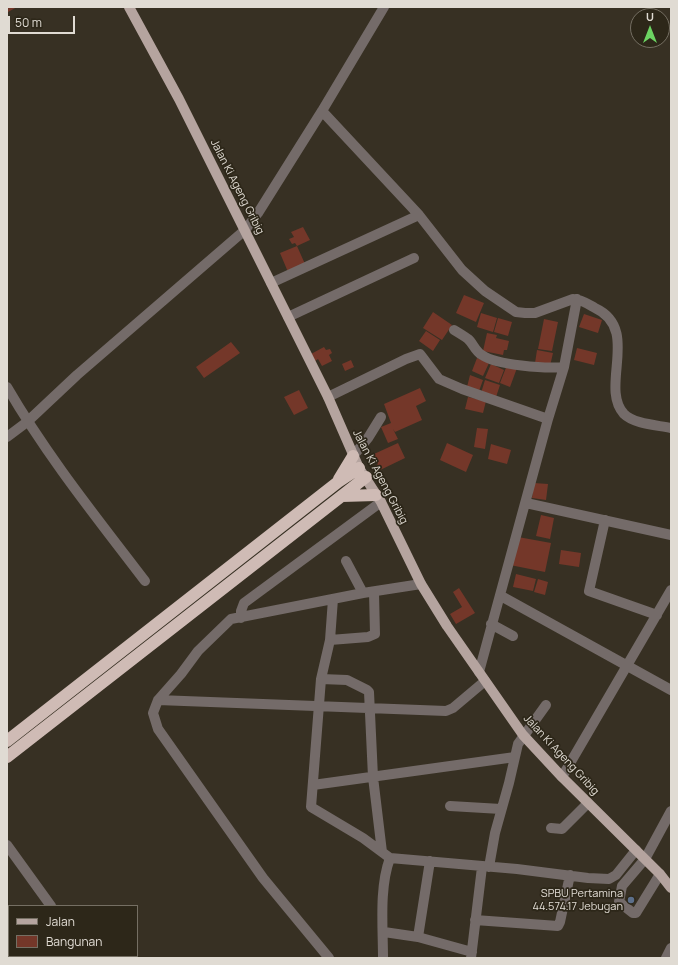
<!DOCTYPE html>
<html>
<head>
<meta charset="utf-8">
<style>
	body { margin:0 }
	#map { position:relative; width:678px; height:965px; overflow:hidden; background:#373023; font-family:Manrope,sans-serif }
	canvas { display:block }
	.frame { position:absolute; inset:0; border:8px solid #e0dbd3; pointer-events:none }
	.legend { position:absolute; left:8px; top:905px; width:130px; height:52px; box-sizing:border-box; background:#2d2719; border:1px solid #756f63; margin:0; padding:5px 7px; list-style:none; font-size:12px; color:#e0dbd3 }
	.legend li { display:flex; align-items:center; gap:8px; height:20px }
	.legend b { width:20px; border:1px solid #756f63 }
	.north { position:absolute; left:630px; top:8px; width:40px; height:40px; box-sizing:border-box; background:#2d2719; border:1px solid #756f63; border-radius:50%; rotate:0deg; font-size:11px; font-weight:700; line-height:16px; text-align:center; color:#e0dbd3 }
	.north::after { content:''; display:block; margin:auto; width:14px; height:18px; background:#6cd362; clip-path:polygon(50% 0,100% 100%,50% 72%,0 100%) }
	.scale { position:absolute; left:8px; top:16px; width:67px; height:18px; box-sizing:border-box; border:2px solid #e0dbd3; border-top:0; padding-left:5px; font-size:12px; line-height:14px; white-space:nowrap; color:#e0dbd3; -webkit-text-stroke:3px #2d2719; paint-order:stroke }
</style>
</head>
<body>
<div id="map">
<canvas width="678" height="965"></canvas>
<div class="frame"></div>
<ul class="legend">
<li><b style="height:5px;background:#b5a49f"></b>Jalan</li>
<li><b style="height:11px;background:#743729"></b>Bangunan</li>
</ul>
<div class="north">U</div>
<div class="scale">50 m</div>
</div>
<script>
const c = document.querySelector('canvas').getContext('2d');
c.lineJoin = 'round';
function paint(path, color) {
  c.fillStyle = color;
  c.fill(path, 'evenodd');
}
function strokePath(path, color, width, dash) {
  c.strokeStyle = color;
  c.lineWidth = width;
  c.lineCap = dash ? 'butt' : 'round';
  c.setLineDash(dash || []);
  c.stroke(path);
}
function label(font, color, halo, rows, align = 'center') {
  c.font = font + ' Manrope,sans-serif';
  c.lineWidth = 3.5;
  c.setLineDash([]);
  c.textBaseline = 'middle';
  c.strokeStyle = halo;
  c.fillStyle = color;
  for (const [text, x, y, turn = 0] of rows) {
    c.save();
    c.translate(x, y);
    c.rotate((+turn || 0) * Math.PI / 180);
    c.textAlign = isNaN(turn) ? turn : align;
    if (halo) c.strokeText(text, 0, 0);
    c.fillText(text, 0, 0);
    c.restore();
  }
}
paint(new Path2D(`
	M7,7h10l-9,5z
	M303,227l7,13 -13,6 8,18 -17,8 -8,-19 17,-7 -2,-3 -3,1 -3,-5 5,-2 -3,-5z
	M464,295l20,8 -8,19 -20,-9z
	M433,312l19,13 -10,15 -19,-12z
	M481,313l16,5 -4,14 -16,-5z
	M584,314l18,6 -4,13 -19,-6z
	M498,318l14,4 -4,14 -14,-4z
	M544,319l14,3 -6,29 -14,-2z
	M426,331l14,9 -7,11 -14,-10z
	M487,333l10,2 -1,3 13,3 -2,9h-3l-1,5 -20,-4z
	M231,342l9,11 -36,25 -8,-11z
	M324,347l2,3 4,-1 2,4 -3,2 3,6 -10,5 -4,-7 -3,2 -4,-7z
	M577,348l20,5 -3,12 -20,-5z
	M537,350l16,3 -3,13 -15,-3z
	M477,358l12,5 -6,13 -11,-5z
	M351,360l3,7 -9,4 -3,-7z
	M491,364l13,6 -5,13 -14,-5z
	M507,365l10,3 -7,19 -10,-4z
	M470,375l13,5 -4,11 -12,-4z
	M485,380l15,5 -4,12 -15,-4z
	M420,388l6,13 -10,5 6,14 -27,12 -2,-3 5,10 -10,4 -7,-16 10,-4 -7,-19z
	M299,390l9,18 -14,7 -10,-18z
	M468,397l18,4 -3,12 -18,-4z
	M477,428l11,1 -3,20 -11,-2z
	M398,443l7,15 -29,14 -2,-5 4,-3 -4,-10z
	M447,443l26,12 -7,17 -26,-12z
	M491,444l20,6 -4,14 -19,-5z
	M534,483l14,1 -2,16 -14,-2z
	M541,515l13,3 -4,21 -14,-3z
	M518,537l33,6 -6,29 -35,-7z
	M561,550l20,3 -2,14 -20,-3z
	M516,574l20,5 -3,12 -20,-4z
	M538,579l10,3 -3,13 -11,-3z
	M459,588l16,25 -19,11 -6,-10 12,-7 -9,-15z`), '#743729');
strokePath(new Path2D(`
	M322,111l97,104 43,55 23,21 31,21 9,1h10l38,-14c8,0 15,5 22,9 46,21 4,79 29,106 10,10 33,11 47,14
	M271,283l148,-68
	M288,317l126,-59
	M454,330c5,3 10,6 14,9 5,4 7,12 14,16 14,10 64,14 82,12
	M7,387c40,69 90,131 138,194
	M328,397l78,-38 14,-5 19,25 23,10 86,30
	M7,437l20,-15 50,-47 168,-145 13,-17 64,-102 62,-104
	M353,456l15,-18 13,-21
	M526,503l145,32
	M605,520l-16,71 68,24
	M346,561l17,32
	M501,596l170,94
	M333,599l-3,41 -9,39 -10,128 52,31 27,20c-11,30 -7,68 -7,100
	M241,618v-7l3,-8 137,-101
	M491,624l22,12
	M330,640l38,-3 7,-3 -1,-42
	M479,672l69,-253 16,-52 13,-68
	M321,679l26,1 20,10 2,2 4,85 9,75
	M158,700l288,11 7,-3 32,-27
	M562,777l109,-187
	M313,785l202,-28
	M450,806l51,3
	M551,828l11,1 26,-26
	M7,845l44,61
	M390,858l127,11 71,9 21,1 7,-4 20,-25
	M489,867l6,-34 14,-50 9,-39 28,-39
	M660,874l-24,39h-3l-14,-11 3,-16 23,-27 26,-48
	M475,920l83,6 2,-4 10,-47
	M384,932l34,5 54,15
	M418,937l12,-76
	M91,956l2,2
	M329,958l-66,-80 -105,-149 -5,-16 5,-13 23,-26 17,-23 33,-32 132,-26 58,-9
	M471,958l11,-91
	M666,958l5,-10`), '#746b69', 10);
strokePath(new Path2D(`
	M129,7l50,92 149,298 31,71 22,34 40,82 26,42 76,109 39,42 98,97 11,14`), '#b5a49f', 10);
strokePath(new Path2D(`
	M339,479l14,-23
	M342,496l34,-1
	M7,741l331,-259 21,-14
	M7,757l359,-280`), '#cfbbb5', 12);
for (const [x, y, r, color] of [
	[631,900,4,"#5c6f8a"]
]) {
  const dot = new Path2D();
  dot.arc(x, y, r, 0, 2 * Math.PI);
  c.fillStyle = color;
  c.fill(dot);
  strokePath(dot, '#2d2719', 1.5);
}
label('11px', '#e0dbd3', '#2d2719', [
	["Jalan Ki Ageng Gribig",237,187,63],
	["Jalan Ki Ageng Gribig",380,477,62],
	["Jalan Ki Ageng Gribig",561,755,47]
]);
label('11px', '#e0dbd3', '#2d2719', [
	["SPBU Pertamina",623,894],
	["44.574.17 Jebugan",623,907]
], 'right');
</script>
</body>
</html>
